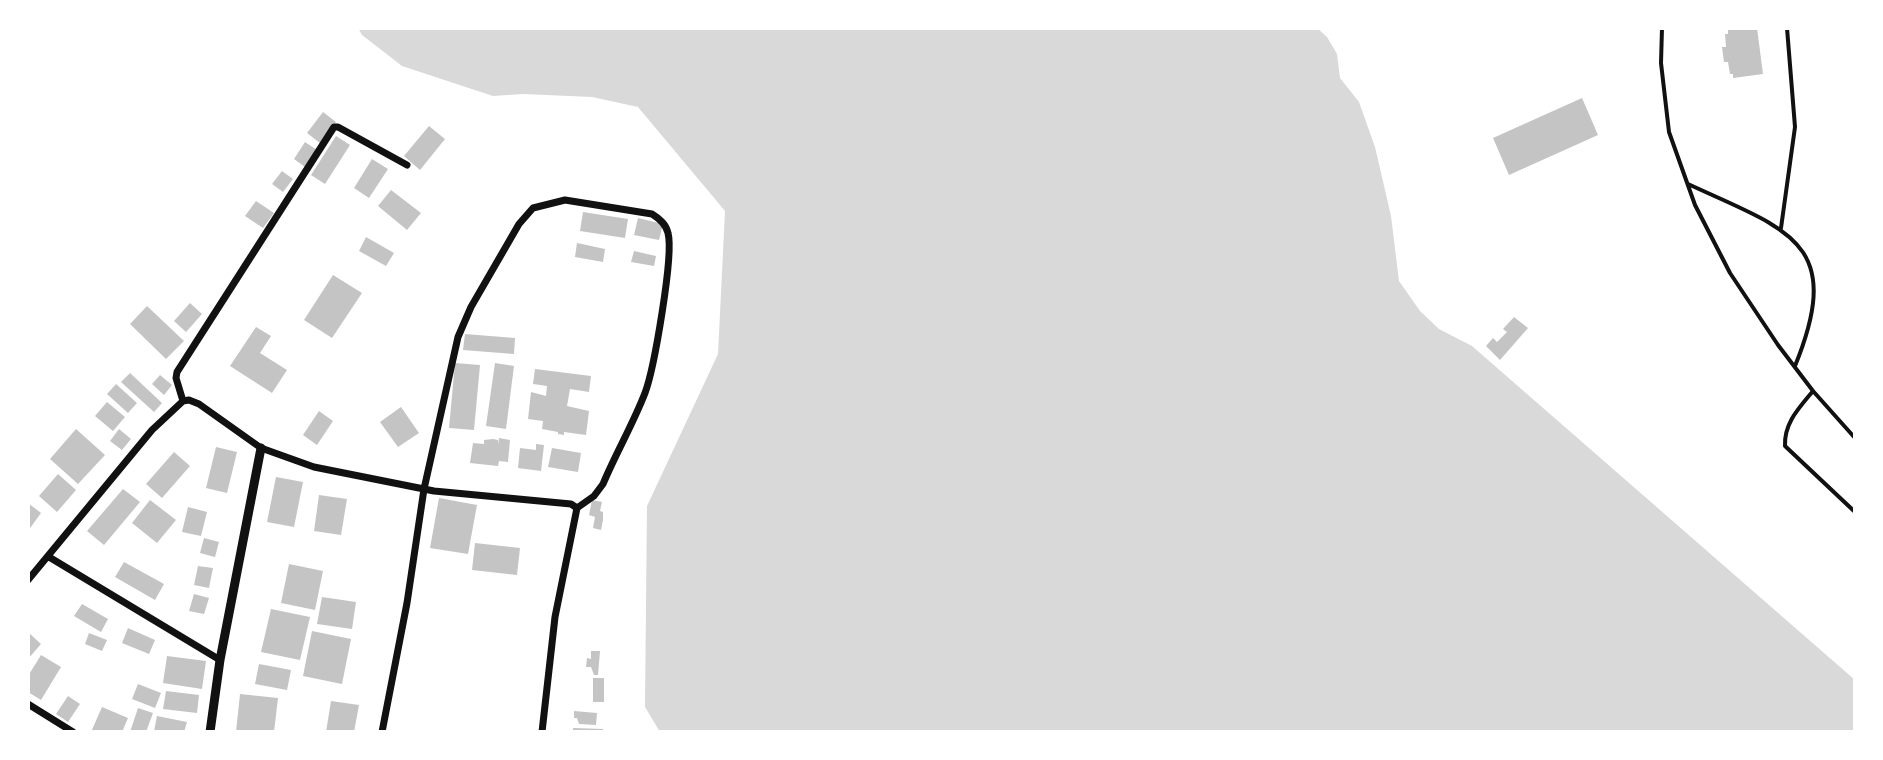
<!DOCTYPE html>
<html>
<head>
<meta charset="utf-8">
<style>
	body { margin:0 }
	#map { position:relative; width:1883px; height:760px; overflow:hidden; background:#fff; font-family:"Work Sans",sans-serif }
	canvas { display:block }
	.frame { position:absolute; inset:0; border:30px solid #fff; pointer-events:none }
</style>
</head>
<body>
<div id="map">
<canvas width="1883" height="760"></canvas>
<div class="frame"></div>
</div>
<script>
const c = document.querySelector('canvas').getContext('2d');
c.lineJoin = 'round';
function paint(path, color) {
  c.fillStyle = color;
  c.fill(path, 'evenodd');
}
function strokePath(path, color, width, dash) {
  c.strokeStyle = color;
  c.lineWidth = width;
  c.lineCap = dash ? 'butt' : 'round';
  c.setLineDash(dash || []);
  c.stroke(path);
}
paint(new Path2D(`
	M358,28h959l10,9 10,17 3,24 19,24 16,45 16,69 8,65 21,30 19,18 33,17 383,334v52h-1195l-15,-25 2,-201 71,-152 7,-143 -87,-104 -46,-10 -69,-3 -30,2 -91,-30 -40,-31z`), '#d9d9d9');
paint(new Path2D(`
	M1757,28l6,46 -30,4v-4h-3l-2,-12h-4l-2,-15h4l-1,-13h3v-4z
	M1582,98l16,37 -89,40 -16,-37z
	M323,112l13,10 -16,21 -13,-10z
	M429,126l16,13 -25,31 -16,-14z
	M336,136l14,9 -25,39 -14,-9z
	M305,142l12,8 -12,17 -11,-8z
	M372,159l16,10 -19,29 -15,-10z
	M282,171l11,8 -10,13 -11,-8z
	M391,190l30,23 -14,17 -29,-24z
	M256,201l18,12 -11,15 -18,-12z
	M583,212l45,7 -3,19 -45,-7z
	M638,218l25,6 -4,16 -25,-5z
	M366,237l28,16 -8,13 -27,-15z
	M577,243l28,6 -2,13 -28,-5z
	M634,251l22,5 -2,10 -23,-4z
	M333,275l29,18 -30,45 -28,-18z
	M190,303l12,11 -16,18 -12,-11z
	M147,306l37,35 -18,18 -36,-35z
	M1514,317l14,11 -28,32 -14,-14 7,-8 4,4 10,-10 -4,-3z
	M256,327l15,9 -11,17 27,17 -15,23 -42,-27z
	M465,334l50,4 -1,16 -51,-4z
	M455,363l25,2 -6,65 -25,-2z
	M495,363l19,3 -8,63 -20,-3z
	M535,369l56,7 -2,16 -19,-3 -3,17 22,5 -3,24 -22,-3v3l-6,-1v-2l-16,-3 1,-8 -15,-2 3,-27 15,4 1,-10 -14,-2z
	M130,373l32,30 -8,9 -33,-30z
	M160,375l12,10 -8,10 -12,-11z
	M116,384l21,19 -9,10 -21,-19z
	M107,402l18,15 -12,14 -18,-15z
	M401,407l18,26 -21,14 -18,-25z
	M319,411l14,10 -16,24 -14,-10z
	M76,429l29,26 -27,29 -28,-25z
	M119,429l12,10 -9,11 -12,-9z
	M499,438l11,2 -2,22 -9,-1 -1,5 -28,-3 3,-20 11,1v-4l9,-1 5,1v5z
	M536,444l8,1 -3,26 -23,-3 2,-20 16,2z
	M216,447l21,5 -10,41 -21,-5z
	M552,448l29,5 -3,19 -30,-5z
	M174,452l16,14 -28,32 -16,-14z
	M58,474l18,16 -19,22 -18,-16z
	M276,477l27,5 -9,45 -27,-5z
	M123,489l17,13 -36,43 -17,-14z
	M319,495l28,4 -6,36 -27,-4z
	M439,498l38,7 -9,49 -38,-6z
	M150,500l26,20 -19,23 -25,-20z
	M592,500l10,2 -2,9 3,1v8l-2,10 -8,-2 2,-11 -6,-2z
	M28,503l13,10 -13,18z
	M188,507l19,5 -6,24 -19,-4z
	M204,538l15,4 -4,15 -15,-4z
	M475,543l45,5 -3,27 -45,-5z
	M124,562l40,22 -9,16 -40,-23z
	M289,564l34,7 -8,39 -34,-7z
	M198,566l15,2 -4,20 -15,-3z
	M194,594l15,4 -5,16 -15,-3z
	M322,597l34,5 -4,27 -35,-5z
	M82,604l26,15 -7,13 -27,-16z
	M271,609l39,8 -10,43 -39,-8z
	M128,628l27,12 -6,14 -27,-11z
	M312,631l39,8 -9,45 -39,-8z
	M28,632l13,12 -13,15z
	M89,633l18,7 -5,11 -17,-7z
	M591,651h9l-2,24h-4l-3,-8h-5l1,-9 4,1z
	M41,655l20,12 -20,33 -13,-8v-16z
	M167,656l39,5 -4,28 -39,-6z
	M259,664l32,6 -4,20 -32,-6z
	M593,678h11v24h-11z
	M138,684l23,9 -6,15 -23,-9z
	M166,691l33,4 -2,18 -34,-4z
	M240,694l38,4 -4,34h-38z
	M68,696l12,8 -12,18 -12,-8z
	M331,701l28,4 -5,27h-28z
	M102,707l26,11 -6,14h-31z
	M138,708l15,5 -7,19h-16z
	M574,711l23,2 -1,12 -17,-1 -2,-6h-3z
	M157,716l30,6 -3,10 -30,-1z
	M573,728l30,1v3h-30z`), '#c4c4c4');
strokePath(new Path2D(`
	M1662,28l-1,35 8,69 26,73 35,68 48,72 35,46 42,47
	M1688,184c99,46 158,57 107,182
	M1781,228l14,-101 -8,-99
	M1813,391c-14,17 -29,32 -28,55l70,66`), '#111', 4);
strokePath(new Path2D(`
	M183,401l-7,-23 1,-6 157,-245h4l69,38
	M49,557l171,103
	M28,580l124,-150 31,-29 6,-1 10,4 62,44 53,19 120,24 137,13 6,4
	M28,704l45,28
	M382,732l25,-129 17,-114 34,-152 13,-30 48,-83 14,-16 32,-8 87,14c8,5 14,10 16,19 6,22 -14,136 -23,160 -12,31 -29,60 -42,91l-9,12 -17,12
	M542,732l13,-115 22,-109`), '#111', 7);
strokePath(new Path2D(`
	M210,732l10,-72 41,-212`), '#111', 9);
</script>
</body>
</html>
